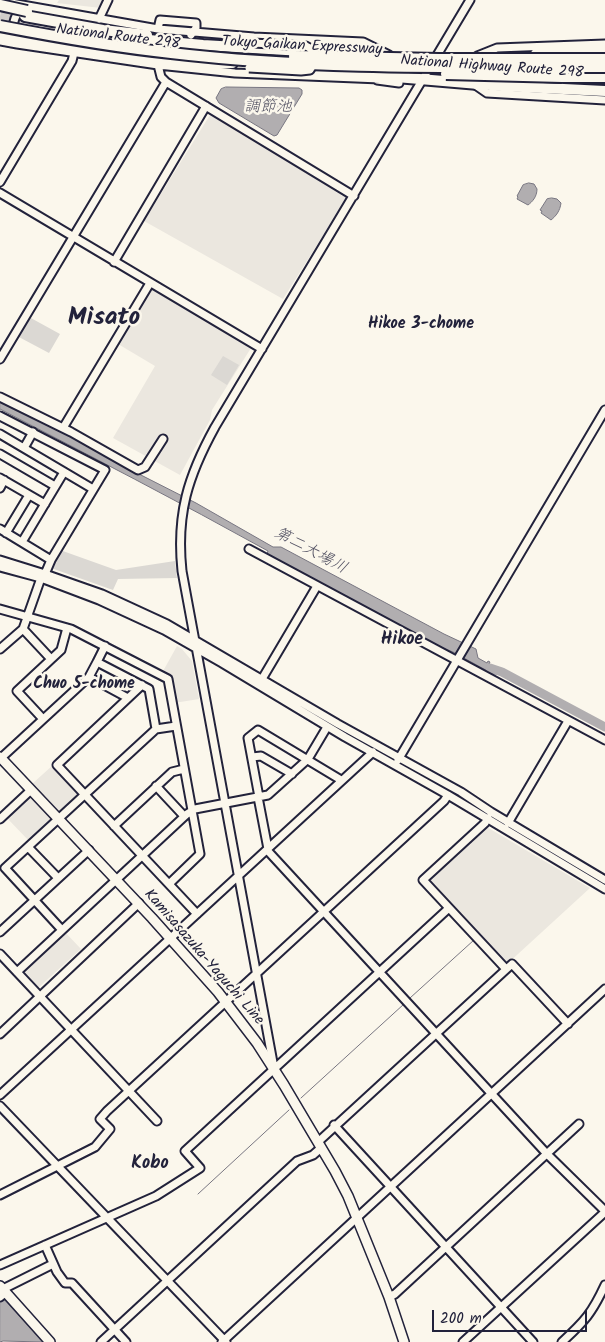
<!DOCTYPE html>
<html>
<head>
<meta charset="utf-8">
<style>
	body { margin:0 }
	#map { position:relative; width:605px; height:1342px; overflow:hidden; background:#fbf7ec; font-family:Kalam,sans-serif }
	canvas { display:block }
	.scale { position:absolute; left:432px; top:1310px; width:155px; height:22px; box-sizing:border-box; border:2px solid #22223b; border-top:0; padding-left:6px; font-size:15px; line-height:18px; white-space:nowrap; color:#22223b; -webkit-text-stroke:4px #fbf7ec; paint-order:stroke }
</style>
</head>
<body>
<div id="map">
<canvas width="605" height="1342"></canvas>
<div class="scale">200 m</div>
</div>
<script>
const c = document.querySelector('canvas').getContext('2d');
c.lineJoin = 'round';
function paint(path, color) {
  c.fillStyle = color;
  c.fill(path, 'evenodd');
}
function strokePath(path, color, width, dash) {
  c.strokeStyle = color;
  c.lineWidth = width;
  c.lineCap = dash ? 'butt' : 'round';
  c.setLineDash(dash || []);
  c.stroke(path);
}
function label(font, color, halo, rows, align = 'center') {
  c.font = font + ' Kalam,"Klee One",sans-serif';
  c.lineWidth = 5;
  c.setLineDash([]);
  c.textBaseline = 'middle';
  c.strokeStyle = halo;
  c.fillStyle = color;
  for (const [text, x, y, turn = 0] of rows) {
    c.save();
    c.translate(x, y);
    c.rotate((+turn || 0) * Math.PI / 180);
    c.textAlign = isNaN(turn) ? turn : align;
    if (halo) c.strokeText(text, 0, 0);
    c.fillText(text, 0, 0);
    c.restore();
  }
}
paint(new Path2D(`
	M59,0h47l-5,8 -44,-5z
	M210,115l138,81 -65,103 -139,-78z
	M150,290h3l98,58 -39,62 -2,10 -30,55 -67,-37 42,-72 -37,-22z
	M177,646l5,3 10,12 7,38 -25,4 -12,-30z
	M53,765l27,29 -17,18h-3l-28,-28z
	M29,797l23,22 -22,23 -24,-25z
	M485,826l105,62 -84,77 -80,-85z
	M64,931l17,18 -43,39h-3l-14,-15z`), '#ebe7df');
paint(new Path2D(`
	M29,317l31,17 -11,19 -32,-17z
	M223,356l16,9 -12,20 -16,-10z
	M60,550l56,20 59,-9 2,17 -59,1 -5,11 -62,-22z`), '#dbd8d3');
const water = new Path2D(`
	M226,87l73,1 3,2v4l-25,41 -3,1 -55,-33 -3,-5 5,-9z
	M529,183l5,1 3,5c0,8 -5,13 -9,16l-11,-6 1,-2 -1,-1 6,-11z
	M552,198l5,1 4,4c-1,8 -5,13 -10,17l-10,-7 1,-2 -2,-1 7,-11z
	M0,400l45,21 90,51 61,31 77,44h8l163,87 32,15 2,9 9,5 1,-2 2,1 -1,2 12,6 -1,4h-7l-40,-22 -10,-4 -176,-94 1,-3c-88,-49 -178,-95 -268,-142z
	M0,1295l43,47 -40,-1 -3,1z`);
paint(water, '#b1aeb0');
strokePath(water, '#787681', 1);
strokePath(new Path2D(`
	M410,998l64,-58
	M301,1098l103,-94
	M198,1194l91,-84`), '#787681', 1);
strokePath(new Path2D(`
	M490,668l12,4 103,55`), '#b1aeb0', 9);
strokePath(new Path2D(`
	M0,16l80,15`), '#d0ccc9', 10, [10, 5]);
const minor = new Path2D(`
	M0,1l158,28 96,8 109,5 26,13
	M99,19l9,-19
	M158,29l2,-9 36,3v5l-5,7
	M14,33c-2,-11 1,-18 9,-26
	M232,38l21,5
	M13,39l4,5 141,21 77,8 145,6
	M0,41l17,3
	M477,56l20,-8 108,-4
	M158,65l3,12 5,5 188,114
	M377,80l22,3
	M474,84l13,9 118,7
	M0,182l72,-121 2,-8
	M0,193l262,156
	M114,262l92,-156
	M0,359l166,-277
	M0,397l71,35 67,38 7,-3 18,-28
	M0,416l105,54 -54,90 -6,14 -4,4 -18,51 -23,20
	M63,428l87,-145
	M0,434l93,55
	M24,448l9,-16
	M0,454l55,32
	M0,478l45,26
	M0,488l4,-8
	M0,529l51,31
	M6,533l23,-38
	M22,542l42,-70
	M249,549l356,191
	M0,560l45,14 57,20 65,30 171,100 123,68 30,20 114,68
	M0,567l41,11 58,22 65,30 58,33 123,74 103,58 157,94
	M0,609l71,20 97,50 32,175 -31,30
	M23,629l28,30
	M97,662l8,-16
	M89,677l39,21
	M262,679l55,-93
	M142,685l-85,80 140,149
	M43,719l-26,-28 44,-41 6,-22
	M156,729l20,-3
	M252,757l9,-1 31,18
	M0,759l89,-82 8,-15 52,27 7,40 -151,139 57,62
	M398,760l207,-350
	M156,786l28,30
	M258,797l10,52
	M259,797l-11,-59 10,-8 83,50
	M488,818l-3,5 -62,57 83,89
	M0,819l31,-29
	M508,823l60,-102
	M114,826l58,-54 12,-3
	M28,847l30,31
	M267,850l280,304 58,57
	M0,932l89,-82
	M0,954l157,167
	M17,972l170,-158 8,-5 73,-14 40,-36 19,-32
	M0,1034l139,-131
	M274,1068l-92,-497c-6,-57 6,-95 33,-144l255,-427
	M0,1095l373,-343
	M0,1106l226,236
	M334,1125l199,217
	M318,1142l194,-178 56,60
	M0,1195l95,-48 15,-18 -10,-10 7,-8 337,-310 4,-6
	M45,1245l12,27 8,11h7l54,59
	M0,1265l156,-69 44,-28 -15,-17 264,-243
	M3,1289l50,-25
	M0,1297l6,-5
	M389,1297l6,-3 184,-170
	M101,1342l196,-181 16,-6 8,-7
	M222,1342l383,-353
	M463,1342l142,-130
	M562,1342c23,-21 30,-29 43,-57`);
const major = new Path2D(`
	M0,757l152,161 66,74 39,51 27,42 51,86 13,25 41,101 15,45
	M0,1286l50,56`);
const highway = new Path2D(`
	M25,16l78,14 44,5
	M0,36l112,18 97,10 23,-1
	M138,39l65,6 116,7
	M536,54l69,-3
	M302,69l200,17 103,5
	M562,77h43`);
strokePath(minor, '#22223b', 11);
strokePath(major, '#22223b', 12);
strokePath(highway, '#22223b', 14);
strokePath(minor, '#fbf7ec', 7);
strokePath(major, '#fbf7ec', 9);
strokePath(highway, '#fbf7ec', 10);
const minorBridge = new Path2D(`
	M249,68l52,3 9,-1c6,-8 6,-20 -4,-24l-53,-3`);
const highwayBridge = new Path2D(`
	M0,5l27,6
	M0,26c57,11 114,21 171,27 144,17 290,14 434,14
	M294,56l145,3h166
	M446,74l116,3`);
strokePath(minorBridge, '#22223b', 11, []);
strokePath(highwayBridge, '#22223b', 14, []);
strokePath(minorBridge, '#fbf7ec', 7);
strokePath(highwayBridge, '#fbf7ec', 10);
label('15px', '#22223b', '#fbf7ec', [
	["National Route 298",118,38,7],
	["Tokyo Gaikan Expressway",302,47,3],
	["National Highway Route 298",492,68,4],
	["Kamisasazuka-Yaguchi Line",203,958,49]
]);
label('italic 16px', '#545364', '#fbf7ec', [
	["調節池",268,108],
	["第二大場川",310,552,28]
]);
label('bold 16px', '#22223b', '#fbf7ec', [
	["Hikoe 3-chome",421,325],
	["Chuo 5-chome",84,685]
]);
label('bold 18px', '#22223b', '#fbf7ec', [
	["Hikoe",402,641],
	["Kobo",150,1165]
]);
label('bold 25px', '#22223b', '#fbf7ec', [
	["Misato",104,320]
]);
</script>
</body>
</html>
